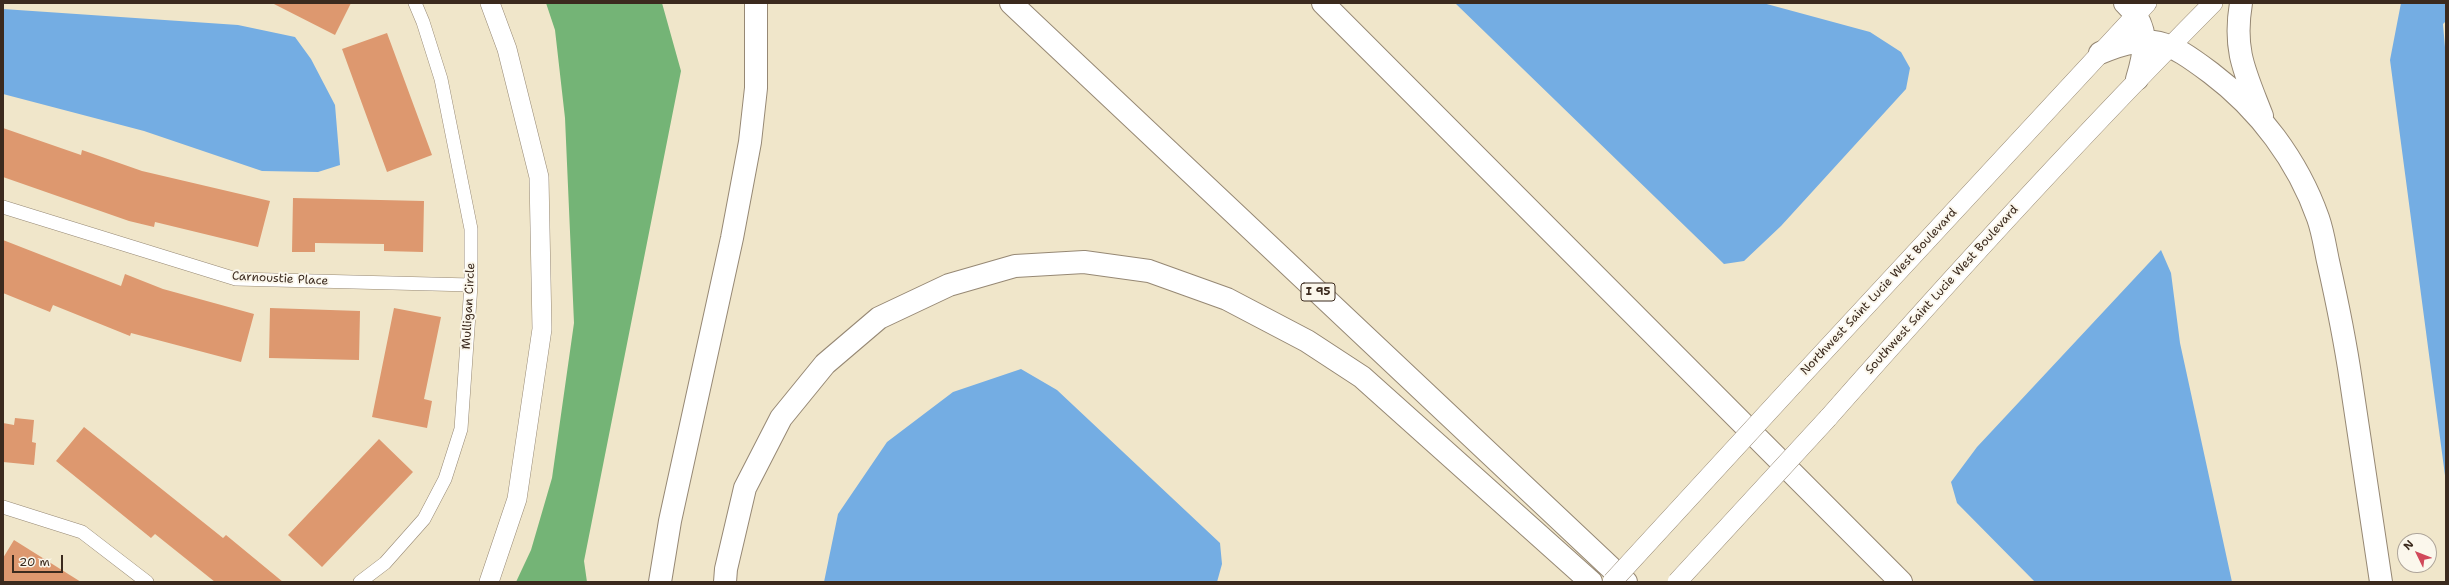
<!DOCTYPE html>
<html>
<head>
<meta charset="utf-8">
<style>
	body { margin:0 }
	#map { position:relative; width:2449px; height:585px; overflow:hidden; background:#f0e6ca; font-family:"Shantell Sans",sans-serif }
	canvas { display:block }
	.frame { position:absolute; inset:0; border:4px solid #3b2a1e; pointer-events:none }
	.north { position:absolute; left:2397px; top:533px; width:40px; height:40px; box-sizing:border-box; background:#fbf7ec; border:1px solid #aea59a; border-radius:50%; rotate:313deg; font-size:11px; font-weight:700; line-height:16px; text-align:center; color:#3b2a1e }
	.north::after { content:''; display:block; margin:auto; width:14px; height:18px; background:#d1495b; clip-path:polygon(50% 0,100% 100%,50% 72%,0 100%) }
	.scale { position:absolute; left:12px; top:555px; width:51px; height:18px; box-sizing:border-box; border:2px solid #3b2a1e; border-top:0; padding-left:5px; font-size:12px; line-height:14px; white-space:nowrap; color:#3b2a1e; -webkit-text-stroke:3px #fbf7ec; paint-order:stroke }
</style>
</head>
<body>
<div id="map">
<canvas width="2449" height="585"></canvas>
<div class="frame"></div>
<div class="north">N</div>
<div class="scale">20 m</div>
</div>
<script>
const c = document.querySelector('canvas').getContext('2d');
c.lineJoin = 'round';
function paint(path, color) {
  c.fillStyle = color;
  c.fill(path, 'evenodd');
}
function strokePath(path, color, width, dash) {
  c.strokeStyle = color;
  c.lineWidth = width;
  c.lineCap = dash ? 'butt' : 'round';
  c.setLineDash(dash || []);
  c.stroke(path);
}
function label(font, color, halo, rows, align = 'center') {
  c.font = font + ' "Shantell Sans",sans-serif';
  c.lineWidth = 4;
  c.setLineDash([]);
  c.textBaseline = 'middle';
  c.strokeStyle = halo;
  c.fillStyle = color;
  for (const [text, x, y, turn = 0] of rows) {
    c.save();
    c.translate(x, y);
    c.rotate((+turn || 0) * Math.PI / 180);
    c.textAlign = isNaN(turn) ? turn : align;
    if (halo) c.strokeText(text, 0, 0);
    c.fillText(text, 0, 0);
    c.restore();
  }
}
paint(new Path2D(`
	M546,3h116l19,68 -97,490 3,21h-71l15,-32 21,-72 22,-155 -9,-205 -10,-88z`), '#74b476');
paint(new Path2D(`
	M1455,3h308l107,29 31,20 9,16 -4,21 -125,137 -37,35 -20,3z
	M2401,3h45v18l-3,3 3,35v424l-56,-423z
	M3,9l235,16 57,12 16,22 24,46 5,60 -22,7 -56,-1 -118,-40 -141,-37z
	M2161,250l10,23 9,70 52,239h-197l-78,-79 -6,-21 26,-35z
	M1021,369l36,21 163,153 2,21 -5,18h-393l14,-68 49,-72 66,-50z`), '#74ade3');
paint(new Path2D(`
	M272,3h79l-16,32z
	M387,33l45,122 -45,17 -45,-123z
	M3,128l78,27 1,-5 60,21 128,30 -12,46 -103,-25 -1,5 -25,-6 -126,-44z
	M293,198l131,3 -1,51 -39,-1v-7l-69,-1v9h-23z
	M3,240l118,46 4,-12 38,15 91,25 -13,48 -110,-29 -1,3 -77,-31 -3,7 -47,-19z
	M270,308l90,3 -1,49 -90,-2z
	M394,308l47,9 -17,82 8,2 -5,27 -55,-11z
	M15,418l19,2 -2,22 4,1 -2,22 -31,-3v-39l11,2z
	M84,427l139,111 3,-3 57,47h-68l-60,-48 -4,4 -95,-77z
	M379,439l34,33 -91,95 -34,-32z
	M14,540l67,42h-78v-24z`), '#dd986f');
const street = new Path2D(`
	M3,207l233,72 235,6
	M3,507l79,25 65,50
	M360,582l25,-19 39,-44 21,-40 16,-50 10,-144v-56l-30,-150 -18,-57 -8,-19`);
const secondary = new Path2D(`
	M1793,385l354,-382
	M1828,418c125,-142 252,-281 385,-415
	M489,582l28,-83 25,-170 -3,-152 -32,-128 -17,-46`);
const highway = new Path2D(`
	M1011,3l615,579
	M1323,3l578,579
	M2125,3c25,23 21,47 12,76
	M2241,3c-8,48 4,69 21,113
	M2100,53c51,-22 68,-12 111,20 48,36 87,88 107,145 5,14 7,29 10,43 9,40 17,79 23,120 10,67 20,134 30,201
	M660,582l10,-61 62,-283 18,-96 6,-54v-85
	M725,582l1,-13 19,-81 36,-70 44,-54 54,-46 70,-33 66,-19 69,-4 65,9 78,28 80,42 55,36 229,205`);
strokePath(street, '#968874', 14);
strokePath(secondary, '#968874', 20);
strokePath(highway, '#968874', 24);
strokePath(street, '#fff', 13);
strokePath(secondary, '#fff', 19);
strokePath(highway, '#fff', 22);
const secondaryBridge = new Path2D(`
	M1612,582l181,-197
	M1677,582l151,-164`);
strokePath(secondaryBridge, '#968874', 20, []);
strokePath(secondaryBridge, '#fff', 19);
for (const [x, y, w] of [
	[1318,292,34]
]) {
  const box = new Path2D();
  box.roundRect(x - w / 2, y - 9, w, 18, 3);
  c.fillStyle = '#fbf7ec';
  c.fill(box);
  strokePath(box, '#3b2a1e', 1);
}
label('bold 11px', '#3b2a1e', null, [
	["I 95",1318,292]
]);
label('12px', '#3b2a1e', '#fbf7ec', [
	["Carnoustie Place",280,279,3],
	["Southwest Saint Lucie West Boulevard",1942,290,-48],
	["Northwest Saint Lucie West Boulevard",1879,292,-47],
	["Mulligan Circle",469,306,-87]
]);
</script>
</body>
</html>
